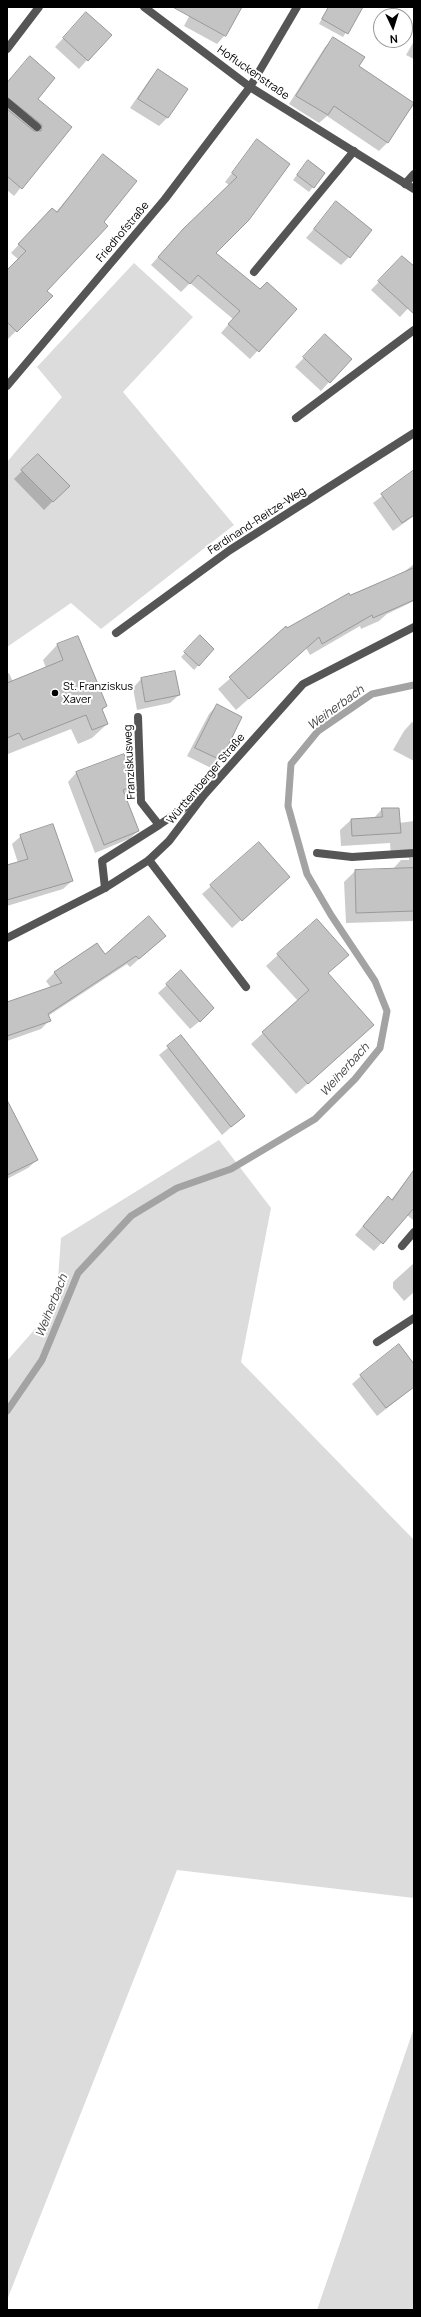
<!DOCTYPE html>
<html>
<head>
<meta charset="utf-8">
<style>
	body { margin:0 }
	#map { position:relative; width:421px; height:2317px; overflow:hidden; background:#fff; font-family:Manrope,sans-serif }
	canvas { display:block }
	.frame { position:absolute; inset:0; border:8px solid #000; pointer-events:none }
	.north { position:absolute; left:373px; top:8px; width:40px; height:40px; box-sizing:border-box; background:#fff; border:1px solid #999; border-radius:50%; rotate:176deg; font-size:11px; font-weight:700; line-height:16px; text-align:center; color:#000 }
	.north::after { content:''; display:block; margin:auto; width:14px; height:18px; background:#000; clip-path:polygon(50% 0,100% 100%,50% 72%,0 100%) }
</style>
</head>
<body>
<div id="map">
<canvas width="421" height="2317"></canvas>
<div class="frame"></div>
<div class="north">N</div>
</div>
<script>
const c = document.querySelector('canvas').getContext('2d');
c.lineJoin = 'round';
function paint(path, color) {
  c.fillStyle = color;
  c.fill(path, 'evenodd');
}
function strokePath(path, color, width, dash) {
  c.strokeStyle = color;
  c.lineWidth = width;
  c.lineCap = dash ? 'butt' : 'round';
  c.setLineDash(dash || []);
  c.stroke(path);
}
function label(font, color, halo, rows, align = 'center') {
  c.font = font + ' Manrope,sans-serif';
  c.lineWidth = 4;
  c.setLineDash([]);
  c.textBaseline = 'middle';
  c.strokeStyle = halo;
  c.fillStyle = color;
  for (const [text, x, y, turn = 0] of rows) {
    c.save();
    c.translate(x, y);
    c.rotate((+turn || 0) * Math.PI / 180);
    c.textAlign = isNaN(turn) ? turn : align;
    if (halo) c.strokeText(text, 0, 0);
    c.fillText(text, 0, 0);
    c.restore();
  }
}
paint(new Path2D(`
	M134,263l59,54 -70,75 111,133 -133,104 -30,-26 -64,44v-185l55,-65 -25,-30z
	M219,1140l52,68 -30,154 173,178v358l-237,-28 -170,430v-939l49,-56 5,-67z
	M414,2028v282h-97z`), '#dcdcdc');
paint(new Path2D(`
	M194,7h47l-16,28 -8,9 -33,-18z
	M328,7h34l-19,30 -24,-13z
	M78,22l9,38 -8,9 -24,-22z
	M333,39l25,27 56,38 -27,39 -8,8 -52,-35 -8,7 -30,-19 36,-57z
	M414,41v18l-8,-4z
	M22,66l14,33 34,28 -56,69 -7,-6v-107z
	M158,71l28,18 -19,29 -8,8 -29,-18 20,-29z
	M257,141l-42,112 45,37 36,19 -46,50 -29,-26 12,-14 -43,-36 -9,9 -30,-27 24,-27 54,-53 -4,-3z
	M104,155l-58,136 5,5 -43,43 -1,-68 12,-11 -8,-7 33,-36 12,-5z
	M304,166l20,7 -15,19 -16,-12z
	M336,203l13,54 -8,8 -35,-27z
	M394,266l20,2v34l-14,15 -29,-27z
	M317,344l12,38 -8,9 -26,-24z
	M38,455l30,31 -24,24 -30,-31z
	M414,472v44l-21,15 -20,-28z
	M414,564v37l-27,13 -8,7 -18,8 -1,-3 -50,29 -4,-7 -70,62 -18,-21 69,-60 63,-32 50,-22z
	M77,637l29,69 -5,5 6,13 -15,14 -14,6 -7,-15 -63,25 -1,-80 2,-1 4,9 33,-14 -3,-8 14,-15z
	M200,637l13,12 -19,21 -13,-13z
	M174,673l5,22 -9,8 -33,7 -4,-22 8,-9z
	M217,705l22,18 -19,37 -9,8 -24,-12 22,-42z
	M412,722l2,1v38l-21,-11 11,-19z
	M76,773l58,12 -10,9 14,37 -9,8 -34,14 -27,-71z
	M382,809h16l1,14 15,-2v100l-68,2 -2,-41 11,-11 37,-1 9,-10h8v-2h-18l-1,-15 -49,3 -1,-16 11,-10 22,-1z
	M21,836l51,45 -9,8 -56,17v-40l11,-3 -6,-19z
	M259,844l30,33 -57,51 -30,-34z
	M316,920l31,35 -20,19 35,62 -66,58 -45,-50 47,-43 -32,-35z
	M165,936l-35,31 -3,-3 -79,52 1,5 -8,8 -34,12v-38l44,-15 -5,-7 9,-9z
	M181,972l24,45 -15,12 -32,-36z
	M181,1037l63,79 -22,19 -63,-80z
	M7,1102l30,58 -9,8 -21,11z
	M414,1170v48l-1,2 -6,-5 -33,36 -19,-16 25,-29 11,-6z
	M414,1263v29l-10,9 -11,-13v-6z
	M414,1366v21l-37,29 -25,-32 9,-8z`), '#0003');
strokePath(new Path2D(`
	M7,1411l35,-51 36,-87 53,-57 46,-28 54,-19 84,-50 40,-40 25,-31 7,-37 -12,-30 -44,-66 -24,-41 -19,-68 3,-42 27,-33 54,-37 42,-9`), '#a3a3a3', 7);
const building = new Path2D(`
	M173,7h69l-16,29z
	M329,7h34l-15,27 -26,-15z
	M86,12l26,23 -24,26 -25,-23z
	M333,37l32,20 -6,9 55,37 -26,40 -54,-37 -6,9 -32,-19z
	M30,56l25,22 -17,21 34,28 -50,62 -15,-13v-67l27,22h7l1,-6 -35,-28v-14z
	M158,69l30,20 -20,29 -30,-19z
	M257,139l33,25 -41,56 -33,33 44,36 7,-7 30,27 -38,43 -31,-28 12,-13 -42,-36 -8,9 -32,-27 25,-28 54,-52 -5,-4z
	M103,154l34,27 -33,41 4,4 -61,65 6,5 -36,36 -10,-10v-52l19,-19 -8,-7 34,-36 5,4z
	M308,160l17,13 -11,15 -17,-13z
	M336,201l36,29 -22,28 -36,-29z
	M402,256l12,10v48l-36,-33z
	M325,334l27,25 -22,24 -27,-26z
	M38,454l32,32 -17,16 -32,-32z
	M414,470v45l-12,8 -21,-29z
	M414,568v32l-41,18 -1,-3 -50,29 -3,-7 -70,62 -20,-22 57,-51 1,2 62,-35 1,2z
	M200,635l14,14 -15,17 -15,-14z
	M78,636l29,70 -5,3 6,15 -16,6 -6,-15 -63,25 -4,-7 -12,5v-55l56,-23 -6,-16z
	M175,671l5,24 -35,7 -4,-24z
	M217,704l25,13 -21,43 -26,-12z
	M124,754l11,31 -12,5 16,41 -35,14 -28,-73z
	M382,808h17l2,25 -49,3 -1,-17 31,-2z
	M53,824l20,57 -66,19v-35l21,-6 -8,-24z
	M259,842l31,35 -48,44 -32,-36z
	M414,868v43l-58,2 -1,-43z
	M149,916l17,20 -27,23 -3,-3 -88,58 3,7 -44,15v-34l55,-19 -8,-11 43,-29 8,11z
	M317,919l32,36 -21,18 46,52 -66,59 -46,-52 47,-42 -32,-36z
	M181,970l33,38 -14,14 -34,-38z
	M181,1035l64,81 -14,11 -64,-81z
	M7,1100l31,60 -31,15z
	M414,1170v38l-31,36 -20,-18 25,-30 4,4z
	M399,1344l15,20v23l-28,21 -26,-33z`);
paint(building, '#c4c4c4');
strokePath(building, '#999', 1);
strokePath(new Path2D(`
	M7,102l30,25
	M405,184l9,-10
	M254,272l100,-121
	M296,418l118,-88
	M116,633l114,-83 184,-117
	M138,717l3,85 18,23 43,-29
	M149,860l97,127
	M105,888l-3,-27 57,-36
	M402,1246l12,-14
	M377,1342l37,-24`), '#555', 8);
strokePath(new Path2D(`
	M144,7l106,80 164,102
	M7,49l32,-42
	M7,386l158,-187 85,-112 47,-80
	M317,853l35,4 62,-4`), '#555', 8);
strokePath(new Path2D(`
	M7,938l98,-50 44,-28 20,-19 35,-46 99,-111 111,-57`), '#555', 8);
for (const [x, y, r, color] of [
	[55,693,4,"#000"]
]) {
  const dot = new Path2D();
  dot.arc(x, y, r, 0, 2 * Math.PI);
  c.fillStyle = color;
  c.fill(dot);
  strokePath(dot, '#fff', 1.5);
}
label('11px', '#000', '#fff', [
	["Hofluckenstraße",253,73,35],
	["Friedhofstraße",123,232,-50],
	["Ferdinand-Reitze-Weg",257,521,-33],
	["Franziskusweg",130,762,-93],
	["Württemberger Straße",206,779,-50]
]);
label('11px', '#000', '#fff', [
	["St. Franziskus",63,687],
	["Xaver",63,700]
], 'left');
label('italic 12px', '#444', '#fff', [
	["Weiherbach",336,708,-36],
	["Weiherbach",345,1070,-48],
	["Weiherbach",52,1306,-68]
]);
</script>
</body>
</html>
